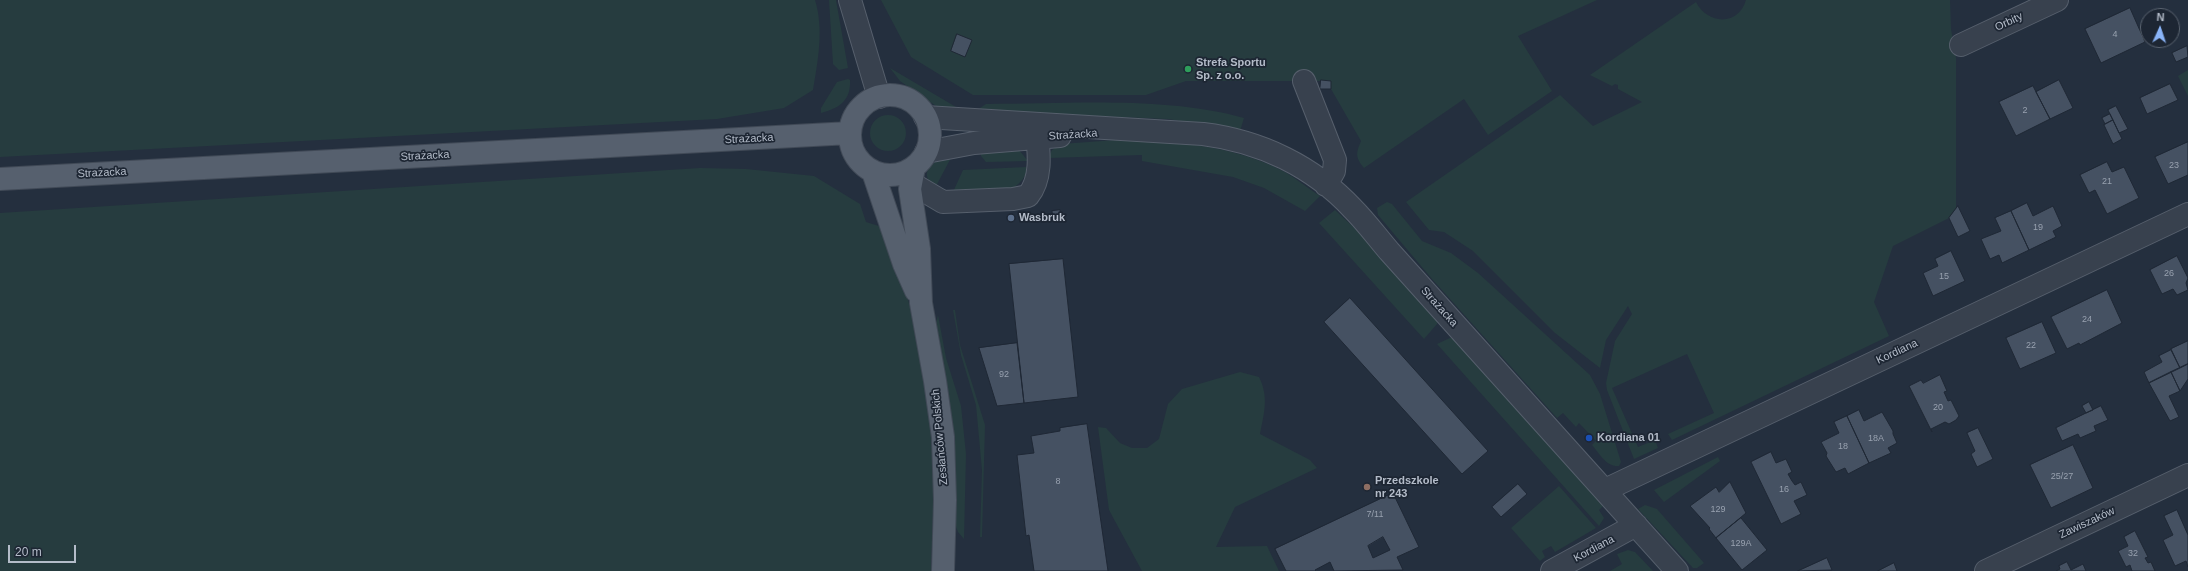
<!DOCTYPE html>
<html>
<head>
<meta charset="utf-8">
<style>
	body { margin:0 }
	#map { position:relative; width:2188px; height:571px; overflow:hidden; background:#242f3e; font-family:Helvetica,sans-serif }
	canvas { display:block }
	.north { position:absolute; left:2140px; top:8px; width:40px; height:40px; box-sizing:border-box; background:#1d2633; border:1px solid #59626f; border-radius:50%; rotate:3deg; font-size:11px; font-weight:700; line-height:16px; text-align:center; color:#b4bcc9 }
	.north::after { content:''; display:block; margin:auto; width:14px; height:18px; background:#8ab4f8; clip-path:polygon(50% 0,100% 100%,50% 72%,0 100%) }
	.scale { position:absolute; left:8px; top:545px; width:68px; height:18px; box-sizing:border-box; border:2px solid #b4bcc9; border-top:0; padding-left:5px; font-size:12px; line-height:14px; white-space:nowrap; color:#b4bcc9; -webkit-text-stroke:3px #1d2633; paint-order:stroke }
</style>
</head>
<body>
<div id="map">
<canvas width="2188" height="571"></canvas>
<div class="north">N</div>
<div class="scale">20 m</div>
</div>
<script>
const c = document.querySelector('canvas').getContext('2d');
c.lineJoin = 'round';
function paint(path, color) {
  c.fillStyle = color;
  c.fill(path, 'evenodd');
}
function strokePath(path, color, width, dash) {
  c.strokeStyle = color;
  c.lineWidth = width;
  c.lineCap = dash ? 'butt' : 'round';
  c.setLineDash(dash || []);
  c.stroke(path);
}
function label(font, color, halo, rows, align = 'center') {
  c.font = font + ' Helvetica,sans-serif';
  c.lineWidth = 3.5;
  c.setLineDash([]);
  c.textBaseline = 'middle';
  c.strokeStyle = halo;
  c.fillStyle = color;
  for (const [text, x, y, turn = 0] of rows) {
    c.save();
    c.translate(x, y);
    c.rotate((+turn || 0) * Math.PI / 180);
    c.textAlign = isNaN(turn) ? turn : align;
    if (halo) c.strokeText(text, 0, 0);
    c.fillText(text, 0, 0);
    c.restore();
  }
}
paint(new Path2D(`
	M0,0h815c9,29 3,60 -2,90l-29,18 -67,11 -717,38z
	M829,0h7l12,68 -9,2 -6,-6z
	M881,0h716l-79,36 34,55 -64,44 -24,-36 -100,69c-9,-11 -8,-15 -3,-27l-30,-52v-8h-145l-40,14h-173l-62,-38z
	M1746,0h204l1,29 5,29v151l-7,9 -56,28 -19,56 15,34 -217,104 -4,-6 46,-21 -27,-59 -75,34 26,59 17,-7 3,8 -24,11 -27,-69 -1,-7 9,-42 17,-27 -4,-8 -22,34 -6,28 -45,-35 -82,-82 -29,-19 -15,-2 -23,-28 154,-107 33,31 49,-24 -24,-13v-4l-3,-1 -3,2 -22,-11 106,-73c11,22 42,25 50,-2z
	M890,68l66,39 -1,3 -19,-4 -36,-25z
	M2188,70v26l-10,-20z
	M848,79l2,1c1,20 -10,28 -29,33v-5l16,-26z
	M986,104c82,0 179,-8 258,14l-4,13 -72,-12 -188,-8v-3z
	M870 133a18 18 0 1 1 36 0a18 18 0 1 1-36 0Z
	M1116,140c54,0 115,5 165,30 14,7 26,18 39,26l-15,15 -41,-23 -31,-11 -91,-16v-6l-94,3 4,-8 9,-6z
	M1019,150l9,11 -42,1 -5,-6v-5z
	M953,154l-18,34c-21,-19 4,-29 18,-34z
	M1026,167c2,10 -8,18 -16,23l-57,2 10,-22z
	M700,168l46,1 68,7 46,28 6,18 16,5 26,73 9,30 15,105 2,43 -3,93h-931v-358z
	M1387,202l5,2 30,37 29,12 27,20 112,102 10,19 21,68 -2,4c-13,1 -19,-12 -27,-21l4,-4 -17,-18 -3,4 -13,-14 -6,5 -125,-139 -54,-64 -1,-7z
	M1335,210l27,25 75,85v4l-13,15 -105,-116z
	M953,310h2l5,35 25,80 -3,112h-2l2,-67 -6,-65 -15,-50z
	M938,315l8,43 15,48 5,48 -2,85 -6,-7 -3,-8 -2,-79 -3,-36 -14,-85z
	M1452,337l152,168 -5,5 5,8 -5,8 -162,-182z
	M1240,372l19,5c10,20 5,36 1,57l50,26 7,8 -82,39 -19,40 51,-1 12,25h-137l-33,-61 -11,-83 8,1 14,15 12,5h15l12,-9 9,-35 14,-15z
	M1718,457l2,4 -56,41 -10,-12z
	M1559,486l37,42 -41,24 -4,-6 -9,5 3,6 -5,4 -29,-33z
	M1645,505l12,4 47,54 -7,5h-4l-55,-59z
	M1628,550l7,2 18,19h-43l12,-7 -5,-10z`), '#263c3f');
const building = new Path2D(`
	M2130,8l15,34 -44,21 -16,-34z
	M957,34l15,6 -7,17 -14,-6z
	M2187,46l1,11 -12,5 -4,-9z
	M1321,80l10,1v8h-11z
	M2059,80l14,28 -23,11 -14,-27z
	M2170,84l8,16 -31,14 -7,-16z
	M2033,86l17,33 -34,17 -17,-34z
	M2116,106l12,23 -9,4 -11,-23z
	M2110,114l3,6 -8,4 -3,-6z
	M2113,120l9,19 -9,5 -9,-19z
	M2188,142v33l-20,9 -13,-27z
	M2107,162l5,10 12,-5 15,31 -32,16 -12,-24 -6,3 -9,-18z
	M2027,203l6,13 20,-10 9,20 -9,5 3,6 -27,13 -18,-39z
	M1958,206l12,25 -12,6 -9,-19z
	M1060,210l1,11h-8l-1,-10z
	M2011,211l18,39 -27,13 -3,-8 -9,4 -9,-20 20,-8 -6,-13z
	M1951,251l14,30 -32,15 -10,-23 15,-7 -3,-7z
	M2177,256l11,22 -2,5 2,7 -11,5 -4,-6 -11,5 -12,-24z
	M1063,259l15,138 -54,6 -15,-139z
	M2107,290l15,33 -42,22 -1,-2 -12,6 -16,-32z
	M1350,298l138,153 -26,23 -138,-152z
	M2042,322l14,31 -36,16 -14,-31z
	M2188,341v23l-8,4 -9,-19z
	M1017,343l7,60 -27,3 -18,-58z
	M2171,350l9,18 -31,15 -5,-11 18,-10 -3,-6z
	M2188,364v15l-8,12 -9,-19z
	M2171,372l9,19 -11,5 10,21 -9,4 -21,-38z
	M1940,375l7,16 -3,1 4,9 3,-1 8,16 -3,4 -7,4 -4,-2 -14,7 1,3 -23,-46 12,-6 2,3z
	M2089,402l4,8 -7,3 -4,-7z
	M2101,406l7,14 -14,6 2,5 -16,7 -2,-4 -16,7 -6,-13z
	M1859,410l5,11 18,-9 11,19v3l4,9 -9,5 3,5 -22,10 -22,-47z
	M1847,416l22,47 -21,11 -3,-6 -9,4 -10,-16 1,-3 -6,-11 18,-9 -5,-11z
	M1087,424l21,147h-74l-5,-36 -3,1 -9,-81 17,-2 -3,-17 29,-5v-3z
	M1978,428l15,31 -16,8 -6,-13 4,-3 -8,-18z
	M2073,445l20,43 -42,20 -21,-43z
	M1771,452l5,11 10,-4 6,13 -4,2 4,7 3,4 6,-3 6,13 -13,6 7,13 -20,10 -30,-62z
	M1730,482l16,31 -30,25 -7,-9 1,-1 -20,-22 26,-19 3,5z
	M1518,484l9,10 -26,23 -9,-10z
	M1393,493l26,54 -22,10 6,13 -69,1 -4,-9 -15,8 1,1h-30l-11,-22zM1383,537l7,13 -17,8 -5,-12z
	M2177,510l11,25v32l-2,-6 -11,5 -12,-26 10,-5 -9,-19z
	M1741,518l26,32 -25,20 -26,-32z
	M2135,531l13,26 -3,1 3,5 3,-1 4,9h-23l-2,-6 -4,2 -8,-16 10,-5 -4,-9z
	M1827,558l5,12 -34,1z
	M2067,562l4,8 12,-6 3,7h-30l4,-2 -1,-3z
	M1894,563l3,8h-19z`);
paint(building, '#455162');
strokePath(building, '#1f2835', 1);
const minor = new Path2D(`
	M850,0l29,97
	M1961,45l96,-45
	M1304,81l31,79 -1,11 -8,14
	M925,117l278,17c57,7 110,32 150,75 13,13 24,28 36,42l288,320
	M926,152l48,-9 86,-7
	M911,183l32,19 70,-3 15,-3c16,-20 10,-49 8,-72
	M1605,490l583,-276
	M1552,571l84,-46
	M1986,571l202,-96`);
const major = new Path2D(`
	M850 135a40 40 0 1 1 80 0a40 40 0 1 1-80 0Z
	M914,167l-4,22 9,60 2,54 14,78 8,56 2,63 -2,71
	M873,172l31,92 12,27
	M0,179l850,-46`);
strokePath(minor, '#565f6c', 24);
strokePath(major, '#414a57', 24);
strokePath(minor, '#38414e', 22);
strokePath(major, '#56606e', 22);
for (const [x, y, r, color] of [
	[1188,69,4,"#2e9e5b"],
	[1011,218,4,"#5c6f8a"],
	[1589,438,4,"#1a4fb4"],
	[1367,487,4,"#8d6e63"]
]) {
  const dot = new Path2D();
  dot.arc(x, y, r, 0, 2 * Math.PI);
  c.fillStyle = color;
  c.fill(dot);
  strokePath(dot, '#1d2633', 1.5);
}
label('9px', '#98a1af', null, [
	["4",2115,35],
	["2",2025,111],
	["23",2174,166],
	["21",2107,182],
	["19",2038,228],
	["26",2169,274],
	["15",1944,277],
	["24",2087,320],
	["22",2031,346],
	["92",1004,375],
	["20",1938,408],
	["18A",1876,439],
	["18",1843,447],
	["25/27",2062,477],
	["8",1058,482],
	["16",1784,490],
	["129",1718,510],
	["7/11",1375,515],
	["129A",1741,544],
	["32",2133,554]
]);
label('11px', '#b4bcc9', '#1d2633', [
	["Orbity",2009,22,-25],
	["Strażacka",1073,135,-4],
	["Strażacka",749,139,-3],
	["Strażacka",425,156,-3],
	["Strażacka",102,173,-3],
	["Strażacka",1439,307,48],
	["Kordiana",1897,352,-25],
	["Zesłańców Polskich",940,437,-95],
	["Zawiszaków",2087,523,-25],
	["Kordiana",1594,549,-28]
]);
label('bold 11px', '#b4bcc9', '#1d2633', [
	["Strefa Sportu",1196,63],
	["Sp. z o.o.",1196,76],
	["Wasbruk",1019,218],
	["Kordiana 01",1597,438],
	["Przedszkole",1375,481],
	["nr 243",1375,494]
], 'left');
</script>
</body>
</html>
